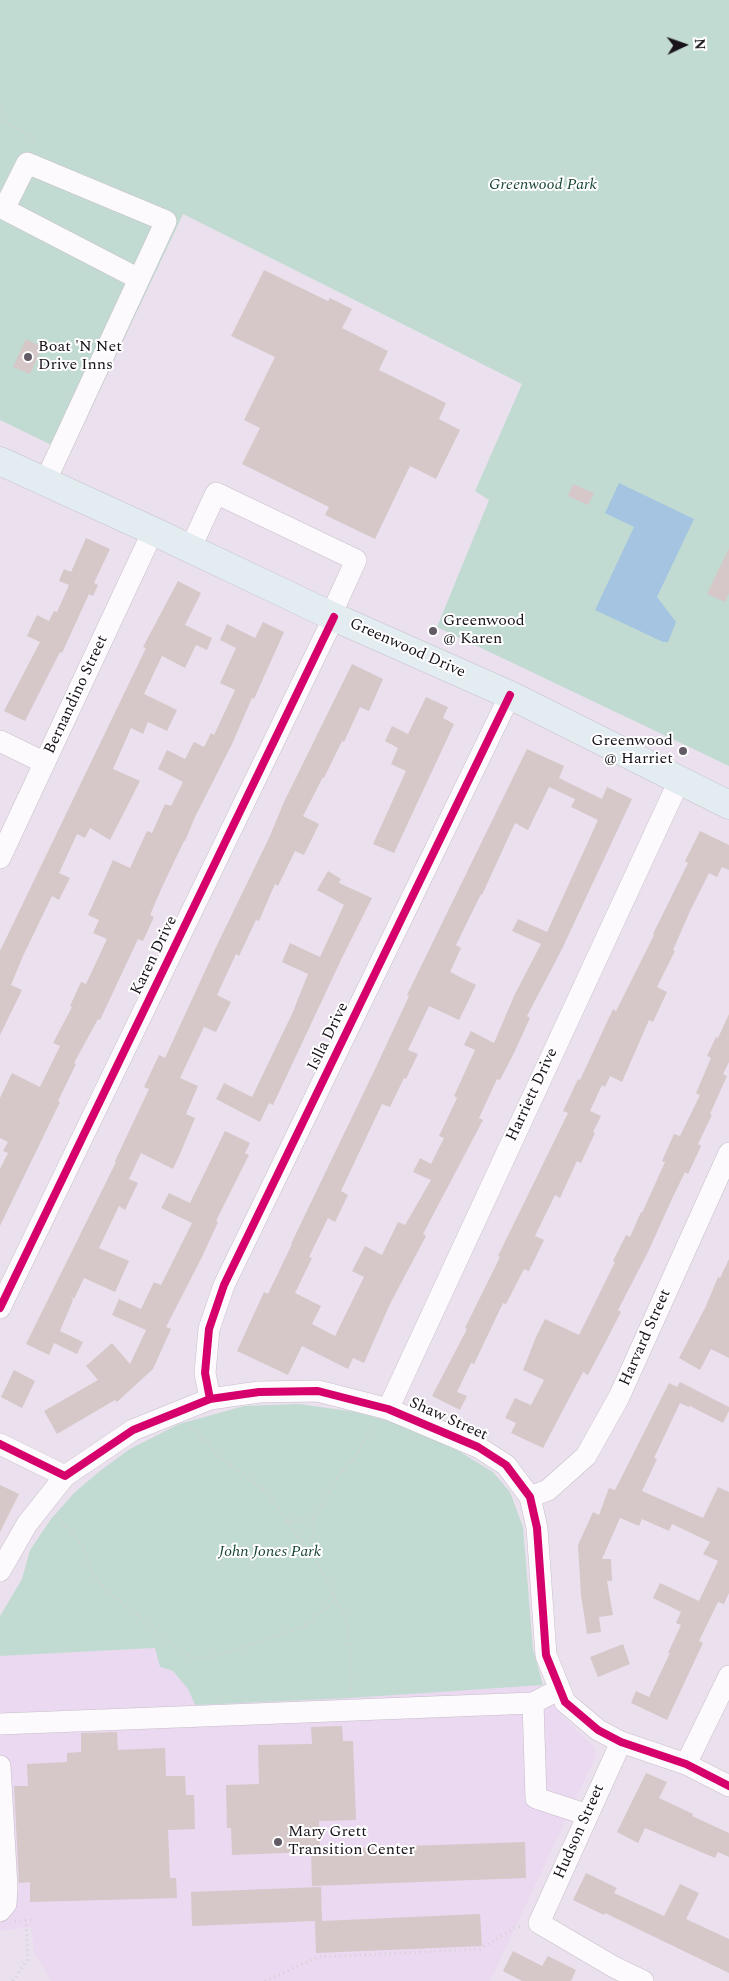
<!DOCTYPE html>
<html>
<head>
<meta charset="utf-8">
<style>
	body { margin:0 }
	#map { position:relative; width:729px; height:1981px; overflow:hidden; background:#ebe1ee; font-family:Spectral,serif }
	canvas { display:block }
	.north { position:absolute; left:659px; top:20px; width:50px; height:50px; -webkit-text-stroke:4px #fff; paint-order:stroke; rotate:87deg; font-size:14px; font-weight:700; line-height:20px; text-align:center; color:#18121a }
	.north::after { content:''; display:block; margin:auto; width:18px; height:22px; background:#18121a; clip-path:polygon(50% 0,100% 100%,50% 72%,0 100%) }
</style>
</head>
<body>
<div id="map">
<canvas width="729" height="1981"></canvas>
<div class="north">N</div>
</div>
<script>
const c = document.querySelector('canvas').getContext('2d');
c.lineJoin = 'round';
function paint(path, color) {
  c.fillStyle = color;
  c.fill(path, 'evenodd');
}
function strokePath(path, color, width, dash) {
  c.strokeStyle = color;
  c.lineWidth = width;
  c.lineCap = dash ? 'butt' : 'round';
  c.setLineDash(dash || []);
  c.stroke(path);
}
function label(font, color, halo, rows, align = 'center') {
  c.font = font + ' Spectral,serif';
  c.lineWidth = 4;
  c.setLineDash([]);
  c.textBaseline = 'middle';
  c.strokeStyle = halo;
  c.fillStyle = color;
  for (const [text, x, y, turn = 0] of rows) {
    c.save();
    c.translate(x, y);
    c.rotate((+turn || 0) * Math.PI / 180);
    c.textAlign = isNaN(turn) ? turn : align;
    if (halo) c.strokeText(text, 0, 0);
    c.fillText(text, 0, 0);
    c.restore();
  }
}
paint(new Path2D(`
	M155,1648l5,19 13,4 15,18 163,9 192,-13 19,31 33,32v10l-105,223h-439l-17,-30 -3,-24 -31,4v-275z`), '#ead9f0');
paint(new Path2D(`
	M0,0h729v766l-292,-139 52,-127 -14,-9 47,-107 -339,-170 -113,240 -70,-34z
	M299,1404l57,8 46,13 55,25 36,22 17,20 13,35 10,122 10,36 -192,13 -156,7 -7,-16 -15,-18 -13,-4 -5,-19 -155,8v-40l22,-37 8,-29 21,-31 23,-26 27,-23 29,-21 49,-25 65,-18z`), '#c2dbd2');
paint(new Path2D(`
	M619,483l75,36 -37,78 19,25 -8,20h-5l-68,-32 39,-83 -29,-14z`), '#a4c4e1');
paint(new Path2D(`
	M264,270l64,31 2,-3 22,11 -10,19 46,23 -9,19 67,33 -7,16 21,11 -24,49 -26,-13 -35,73 -50,-24 4,-8 -87,-43 18,-36 -16,-8 31,-63 -44,-21z
	M26,339l16,8 -12,27 -17,-7z
	M573,484l21,9 -6,12 -20,-9z
	M86,538l24,11 -16,34 4,2 -5,11 -4,-2 -27,59 -2,-1 -35,69 -21,-10 36,-69 -13,-6 10,-21 12,6 5,-10 3,1 12,-27 -10,-4 5,-12 7,3z
	M729,548v45l-4,9 -18,-8z
	M178,581l23,12 -16,32 27,13 -5,12 -11,-5 -11,23 -23,-12 -18,38 33,16 -10,21 -19,-9 -5,12 -12,-6 -18,41 27,12 -30,59 -20,-12 -5,10 -8,-4 -18,39 11,5 -11,22 -7,-4 -29,60 -12,29 11,5 -22,45v-84l146,-303 -3,-1z
	M263,622l21,10 -30,67 -2,-1 -20,46 -37,73 -10,24h-1l-21,44 -13,30 4,2 -11,24 -5,-2 -38,81 -2,-1 -24,44 2,1 -18,37 2,1 -60,124v-57l8,-16 -5,-2 5,-9 -8,-4v-40l12,-25 28,14 20,-41 -7,-3 19,-36 -2,-1 11,-24 5,2 21,-45 -14,-6 6,-13 -11,-5 12,-26 13,-29 17,8 17,-37 5,2 13,-29 6,2 12,-24 -25,-13 9,-19 18,9 9,-17 10,5 7,-14 3,2 21,-45 -15,-7 16,-35 -16,-8 7,-16 28,14z
	M352,664l31,15 -14,32 -9,-4 -16,35 -2,-1 -18,37 -1,-1 -20,39 16,8 -15,31 -9,-4 -17,35 -3,-2 -16,37 -3,-1 -17,36 -3,-2 -19,41 14,7 -15,30 -12,-5 -24,51 18,8 -12,28 9,4 -15,36 -7,15 -32,-16 -12,26 9,4 -13,27 -6,-4 -20,42 30,13 -14,31 -31,-14 -10,21 -3,-2 2,3 -13,31 23,11 -6,12 -23,-11 -5,12 -23,-11 90,-182 -1,-1 34,-72 -5,-2 15,-32 6,3 52,-113 52,-107 15,-36z
	M426,697l22,10 -5,11 11,6 -60,129 -21,-9 33,-73 -15,-7 7,-16 -13,-7 7,-15 16,8z
	M527,749l37,17 -5,12 43,21 5,-12 25,12 -70,150 -35,67 3,2 -16,35 -14,27 -3,-1 -18,39 4,2 -60,114 3,2 -36,68 -26,59 -11,-5 -5,11 -46,-23 -14,29 -51,-24 27,-59 4,2 24,-50h-1l86,-179 32,-69 -2,-1zM549,787l26,12 -4,8 27,13 -51,112 -29,-13 -6,12 29,13 -27,52 -20,47 -23,-12 -7,14 11,5 -21,46 3,2 -18,38 5,2 -13,26 -11,-6 -7,14 18,8 -26,45 -7,-3 -16,33 -17,-9 -13,25 12,6 -29,59 -23,-12 9,-18 -26,-13 17,-35 -3,-1 19,-39 7,4 13,-27 -7,-4 41,-87 8,3 14,-29 2,1 12,-25 -10,-4 21,-44 30,14 17,-35 -26,-13 11,-24 -5,-3 25,-51 1,1 33,-72 13,7z
	M700,831l29,14v25l-7,-3 -5,10 -8,-4 -18,36 -18,41 2,1 -18,36 10,5 -14,30 -4,-2 -27,62 -12,-6 -5,11 -3,-2 -12,26 11,5 -8,16 2,1 -14,30 -4,-2 -17,37 -5,-3 -20,41 9,4 -15,31 -5,-2 -18,35 -3,-1 -29,61 -3,-1 -14,29 10,4 -7,14 -28,-14 35,-67 -2,-1 35,-71 -2,-1 70,-143 -5,-2 15,-32 2,1 33,-71 3,2 38,-76 -1,-1 35,-71 -3,-2z
	M328,871l13,8 -2,4 33,15 -31,62 -68,145 -4,-2 -9,19 -44,-23 8,-16 28,14 40,-83 16,-40 -26,-12 8,-19 30,14 24,-52 -27,-15z
	M729,1014v48l-6,12 4,2 -17,38 2,1 -14,29 3,2 -13,28 -3,-2 -14,29 -23,51 -30,58 3,2 -16,31 -17,32 -5,-3 -40,76 -32,-15 5,-10 -11,-5 10,-20 16,7 13,-25 -21,-10 13,-33 9,-18 34,16 36,-73 -2,-1 13,-26 4,2 11,-25 1,1 23,-51 -3,-1 12,-27 6,2 20,-41 -4,-2 15,-35 -4,-2 9,-19 2,1z
	M225,1131l25,12 -5,10 4,2 -33,66 2,1 -16,35 -36,70 5,2 -18,40 -36,33 -2,-2 -58,34 -13,-23 54,-31 -12,-14 26,-23 18,21 16,-34 -34,-15 7,-16 22,10 13,-27 7,3 31,-62 -31,-15 8,-15 21,10z
	M729,1259v99l-18,-9 -11,21 -21,-12 27,-52 12,-29 2,1z
	M14,1370l21,11 -13,27 -21,-11z
	M680,1382l49,25v4l-6,12 -33,-17 -1,1 -9,-4 -26,55 3,1 -15,32 61,27 15,-31 11,5v101l-5,11 -6,-2 -19,39 4,2 -36,77 -36,-17 5,-12 13,6 21,-44h-2l13,-28 -5,-2 5,-11 -28,-14 7,-15 39,18 19,-40 -15,-7 7,-12 -38,-18 -3,7 -27,-12 -3,7 -19,-8 -18,41h9l1,22h-5l6,34 -14,2 2,15 -14,2 -6,-39 -3,-50 15,-33 6,3 10,-27 6,2 54,-107 8,4z
	M0,1485l19,9 -19,38z
	M623,1644l7,20 -32,13 -8,-20z
	M342,1726l1,15h10l3,79 -37,1 1,28 205,-7 1,36 -214,8 -1,-34 -79,3 -1,-27h-4l-1,-43 33,-1 -1,-39 54,-1 -1,-17z
	M117,1732l1,18 47,-2 1,28h19l1,19h8l1,34 -27,1 2,48h6l1,20 -147,4v-20l-11,1 -5,-97h14l-1,-22 40,-2v-9l14,-1v-19z
	M646,1773l21,9 -8,16 34,16 -1,2 37,17v24l-11,-5 -3,6 -70,-30 -7,15 -21,-11z
	M586,1873l31,15 -3,5 50,23 16,-32 19,9 -13,26 43,20v34l-124,-60 -1,2 -31,-15z
	M321,1887l1,34 158,-7 2,32 -166,7 -1,-32 -123,5 -1,-34z
	M513,1951l29,15 6,-10 28,14 -5,11h-49l-19,-10z`), '#d6c7c8');
const minor = new Path2D(`
	M45,482l121,-261 -139,-58 -23,46 135,70
	M190,549l26,-56 140,67 -25,55
	M0,741l45,22
	M0,858l153,-327
	M0,1308l334,-691
	M210,1399l-5,-26 4,-44 15,-44 286,-590
	M388,1409l291,-628
	M0,1444l65,32 68,-46 77,-31 49,-7 59,-1 70,18 90,38 28,18 24,32 7,31 9,127 19,47 33,28 23,12 65,22 43,22
	M530,1497l18,-7 38,-34 33,-59 110,-244
	M0,1571l27,-47 38,-48
	M560,1689l-27,14 3,95 52,17
	M0,1724l533,-21
	M621,1742l-82,181 75,44 29,14
	M686,1764l43,-88
	M0,1766l7,121 -1,17 -6,7`);
const major = new Path2D(`
	M0,461l153,70 181,86 176,78 219,110`);
strokePath(minor, '#c7bec9', 22);
strokePath(major, '#c5c1c6', 29);
strokePath(new Path2D(`
	M0,106c6,21 16,23 35,31l-2,10
	M191,1427l29,30 45,33 54,75 28,57 4,39v31
	M56,1515l26,31 10,26 11,15 75,62 16,10h9l24,-6 76,-26 33,-28
	M288,1521l26,-2
	M311,1553l3,-34 21,-38 22,-27 16,-30
	M15,1921l17,-1
	M13,1981l15,-22 -2,-38
	M265,1981l53,-24 162,-8 36,-22 5,-1`), '#d4d1d5', 3, [1, 4]);
strokePath(minor, '#fcfafc', 21);
strokePath(major, '#e3ecf0', 28);
strokePath(new Path2D(`
	M0,1308l334,-691
	M210,1399l-5,-26 4,-44 15,-44 286,-590
	M0,1444l65,32 68,-46 77,-31 49,-7 59,-1 70,18 90,38 28,18 24,32 7,31 9,127 19,47 33,28 23,12 65,22 43,22`), '#d6006c', 8);
for (const [x, y, r, color] of [
	[28,357,5,"#625a64"],
	[433,631,5,"#625a64"],
	[683,751,5,"#625a64"],
	[278,1842,5,"#625a64"]
]) {
  const dot = new Path2D();
  dot.arc(x, y, r, 0, 2 * Math.PI);
  c.fillStyle = color;
  c.fill(dot);
  strokePath(dot, '#fff', 2);
}
label('italic 16px', '#184732', '#fff', [
	["Greenwood Park",543,186],
	["John Jones Park",270,1553]
]);
label('16px', '#18121a', '#fff', [
	["Boat 'N Net",38,348],
	["Drive Inns",38,366],
	["Greenwood",443,622],
	["@ Karen",443,640],
	["Greenwood",673,742,"right"],
	["@ Harriet",673,760,"right"],
	["Mary Grett",288,1833],
	["Transition Center",288,1851]
], 'left');
label('16px', '#18121a', '#fff', [
	["Greenwood Drive",407,649,24],
	["Bernandino Street",77,695,-65],
	["Karen Drive",155,956,-64],
	["Islla Drive",329,1037,-64],
	["Harriett Drive",533,1095,-65],
	["Harvard Street",646,1338,-66],
	["Shaw Street",448,1420,24],
	["Hudson Street",580,1832,-66]
]);
</script>
</body>
</html>
